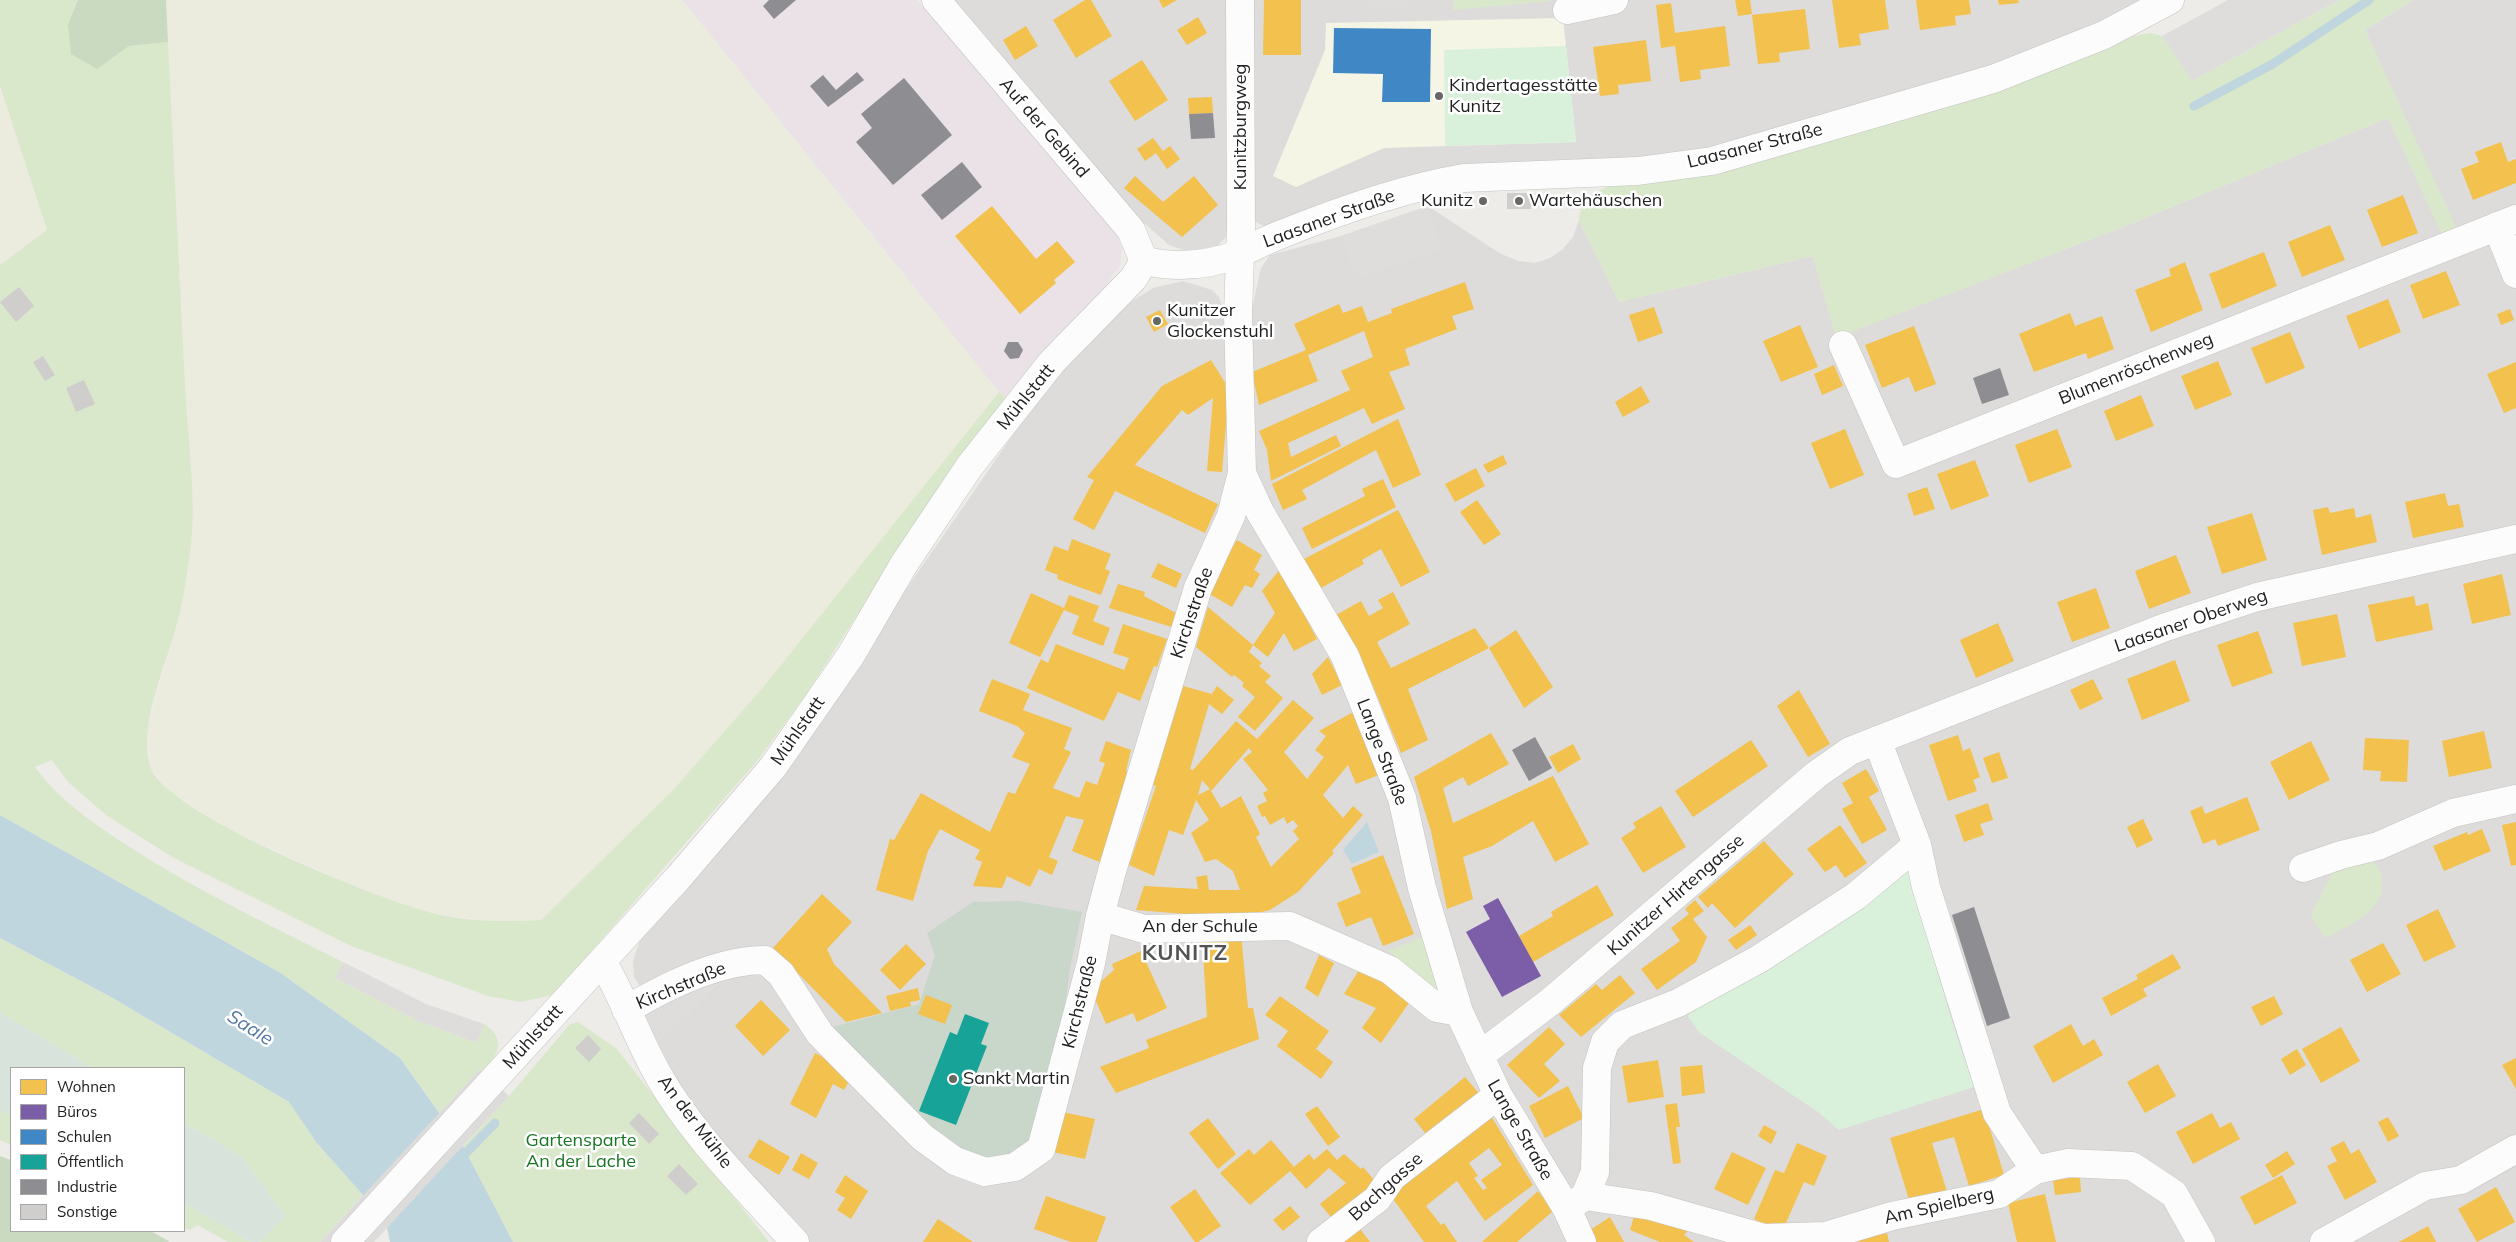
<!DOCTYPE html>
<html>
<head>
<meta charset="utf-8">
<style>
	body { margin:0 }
	#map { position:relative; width:2516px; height:1242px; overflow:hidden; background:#edece9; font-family:Mulish,sans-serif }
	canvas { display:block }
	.legend { position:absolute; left:10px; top:1067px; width:175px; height:165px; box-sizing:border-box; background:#fff; border:1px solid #a6a6a6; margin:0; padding:6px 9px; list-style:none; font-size:15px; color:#202020 }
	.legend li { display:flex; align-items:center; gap:10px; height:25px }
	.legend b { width:25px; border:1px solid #a6a6a6 }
</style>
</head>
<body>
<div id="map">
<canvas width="2516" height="1242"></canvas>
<ul class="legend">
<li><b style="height:14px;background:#f2c14e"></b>Wohnen</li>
<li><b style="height:14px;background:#7b5ea7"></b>Büros</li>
<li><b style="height:14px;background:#3f88c5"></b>Schulen</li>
<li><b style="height:14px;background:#17a398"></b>Öffentlich</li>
<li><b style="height:14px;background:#8d8d92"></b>Industrie</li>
<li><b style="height:14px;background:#d0cecc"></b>Sonstige</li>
</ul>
</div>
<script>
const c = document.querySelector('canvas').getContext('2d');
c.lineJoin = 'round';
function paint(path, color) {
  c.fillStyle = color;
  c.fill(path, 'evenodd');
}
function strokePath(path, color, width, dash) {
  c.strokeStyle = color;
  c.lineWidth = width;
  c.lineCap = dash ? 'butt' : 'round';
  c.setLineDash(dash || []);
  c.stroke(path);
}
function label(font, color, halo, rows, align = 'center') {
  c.font = font + ' Mulish,sans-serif';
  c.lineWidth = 5;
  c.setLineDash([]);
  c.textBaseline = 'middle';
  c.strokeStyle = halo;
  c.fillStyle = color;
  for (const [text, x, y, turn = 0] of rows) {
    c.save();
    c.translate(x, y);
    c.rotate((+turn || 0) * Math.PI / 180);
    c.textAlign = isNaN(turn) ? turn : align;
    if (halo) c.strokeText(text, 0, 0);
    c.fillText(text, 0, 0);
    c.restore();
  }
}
paint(new Path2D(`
	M949,0h1200l-63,31 -98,37 -276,81 -414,65 -34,12 -8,-4 -6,-9 -32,32 -28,7 -21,-7 -44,-39z
	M2413,0h103v1242h-1711l-103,-117 -46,-82 63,-62 -79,5 -6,-9 -1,-16 7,-21 258,-339 117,-169 45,-58 63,-67 30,-19 30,-7 29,9 7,7 6,18 26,-2 10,-45 9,-13 71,-19 87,-30 73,48 18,7 16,2 15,-5 13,-9 10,-12 6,-17 40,82 194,-46 23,81 287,-110 279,-115 -37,-82z`), '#dddcda');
paint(new Path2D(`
	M682,0h235l175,206 26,31 4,12 -2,17 -13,18 -70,76 -30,38 -8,-6z`), '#eae2e7');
paint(new Path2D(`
	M1563,18l13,124 -192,6 -88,39 -23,-11 52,-126 1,-27z`), '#f5f5e6');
paint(new Path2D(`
	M166,0h516l317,392 -234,293 -91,104 -133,131 -48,2 -66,-10 -69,-24 -138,-63 -49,-31 -20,-26 -4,-38 31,-108 11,-59 4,-78 -8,-87z
	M0,86l47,144 -47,35z`), '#ebecde');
paint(new Path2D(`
	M0,0h78l-10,24 28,45 33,-23 39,-4c6,115 11,230 17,344 3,60 14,122 3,181 -3,19 -6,39 -11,57 -11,42 -39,100 -27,142 14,48 225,131 275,145 38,11 77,11 116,9l133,-131 91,-104 234,-293 8,6 -110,155 -92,143 -48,65 -204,234 -33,7 -32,-6 -137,-50 -177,-88 -67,-42 -39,-34 -16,-22 -17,7c26,36 64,60 101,84 66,42 137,76 207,111l-8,16 83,43 59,22 7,-19c23,14 14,32 -1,48l-3,-3 -40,44 -40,-55 -121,-86 -279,-157v-550l47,-35 -47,-144z
	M1453,0h99v1l-99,9z
	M2339,0h74l-48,30 93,201 -15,6 -55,-119 -265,109 -287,111 -23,-82 -194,46 -40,-82c1,-20 17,-29 35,-36l277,-62 129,-39 113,-47 18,-3 11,3 30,45z
	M2373,861c7,8 9,14 9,24 0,29 -36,41 -57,53l-13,-21v-4l23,-46z
	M1422,937l17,58 -51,-44z
	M0,938l111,59 178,105 27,40 47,53 -43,47h-61l27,-26 -45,-60 -57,-33v-55h-92l-92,-56z
	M578,1022l38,26 153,194h-256l-50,-96 46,-50 61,-72z
	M0,1110l11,5v30l-11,-5z
	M184,1203l67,39h-23l-30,-17 -9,5 -5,-2z`), '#d9e8cb');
paint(new Path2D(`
	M78,0h88l2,42 -39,4 -32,23 -26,-15 -3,-30z
	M0,1156l11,4v71h140l19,11h-170z`), '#c9dac1');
paint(new Path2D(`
	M0,1012l92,56h-81v47l-11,-5z
	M184,1123l57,33 45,60 -27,26h-8l-67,-39z`), '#d8e3dc');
paint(new Path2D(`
	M1019,901l63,11 -12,56 -15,109 -22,64 -29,22 -44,-9 -135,-125 94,-25 16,-49 -8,-22 46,-31z`), '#c9d7ca');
paint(new Path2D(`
	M1566,46l10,96 -131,4 -1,-96z
	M1913,854c10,80 35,157 61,233l-135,43 -21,-18 -118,-79 -12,-16 2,-7z`), '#d9f1da');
paint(new Path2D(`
	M1367,0h41v8h-41z
	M2228,0h111l-147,81 -30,-45z
	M1428,206l14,43 -86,30 -15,-43z
	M343,962l83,42 58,20 -7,19 -59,-22 -83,-43z
	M719,981l-63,62 -15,-32 7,-18z`), '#dedddc');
paint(new Path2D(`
	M0,815l279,157 121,86 63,88 50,96h-123l-3,-15 -24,-32 -47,-53 -27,-40 -178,-105 -111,-59z
	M1367,822l12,30 -27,12 -9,-14z`), '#c0d6de');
paint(new Path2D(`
	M480,1069l29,27 -135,146h-54z`), '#dddcdb');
paint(new Path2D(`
	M1085,0h6l21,36 -36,22 -23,-38z
	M1159,0h18l-14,8z
	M1264,0h37v55h-38z
	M1735,0h15l2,14 -14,2z
	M1832,0h53l4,29 -30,5 2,11 -22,3z
	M1916,0h53l2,14 -16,2 1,9 -36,5z
	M1998,0h20l1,3 -20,2z
	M1671,3l4,30 50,-7 5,40 -30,4 1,9 -21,3 -5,-36 -14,2 -5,-43z
	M1805,9l5,40 -31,4 1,9 -22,2 -6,-49z
	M1198,17l9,16 -20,12 -10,-15z
	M1026,26l12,20 -23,14 -12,-20z
	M1646,40l5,41 -33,4 1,9 -19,2 -7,-49z
	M1142,60l26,40 -33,21 -26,-40z
	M1212,97l1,16 -24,1 -1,-16z
	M1153,138l10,13 7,-5 10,13 -13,10 -11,-16 -11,8 -8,-12z
	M2501,142l7,20 8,-3v24l-43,17 -12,-31 18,-7 -4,-10z
	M1135,176l28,26 31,-26 24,29 -36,32 -58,-49z
	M2403,195l15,38 -36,14 -15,-37z
	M992,206l44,53 21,-18 18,21 -21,18 2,3 -36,31 -65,-78z
	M2330,225l15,35 -43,17 -14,-35z
	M2264,252l13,34 -55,23 -13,-35z
	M2185,262l18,48 -52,22 -16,-42 36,-14 -2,-7z
	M2446,271l14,34 -37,14 -13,-34z
	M1465,282l9,27 -22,7 5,13 -52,20 5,16 -21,7 16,37 -33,15 -8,-16 -76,35 3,14 45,-22 5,11 -70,35 -4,-31 -8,-19 91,-41 -9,-19 32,-14 -9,-26 -56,24 10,26 -59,24 -7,-33 54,-22 -12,-26 45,-20 4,9 19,-7 6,16 24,-9 -1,-4z
	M2388,299l13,33 -42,17 -13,-33z
	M1654,307l9,26 -25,9 -9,-27z
	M2510,309l4,11 -13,5 -4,-11z
	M1160,310l8,14 -14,8 -8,-15z
	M2070,313l5,13 27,-10 12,33 -26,10 -2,-6 -52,19 -15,-38z
	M1800,325l18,42 -37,15 -18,-41z
	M1914,326l22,58 -21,8 -6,-15 -27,11 -17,-43z
	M2290,332l15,36 -39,16 -15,-36z
	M1211,360l18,29 -7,83 -15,-1 6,-73 -25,17 -6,-5 -47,55 83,39 -13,29 -90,-42 -21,39 -21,-11 21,-39 -7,-3 75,-91z
	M2218,361l14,34 -37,15 -14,-34z
	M2516,362v46l-12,5 -17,-39z
	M1834,365l9,21 -21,9 -8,-21z
	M1641,386l9,16 -27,15 -8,-15z
	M2141,395l13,31 -38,15 -12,-30z
	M1398,419l23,56 -28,13 -17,-38 -74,40 5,9 -24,11 -11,-26z
	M1845,429l19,46 -34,14 -19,-46z
	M2057,429l15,38 -43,16 -14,-38z
	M1503,455l4,9 -19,9 -5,-8z
	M1975,460l14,36 -38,14 -14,-36z
	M1476,468l9,18 -30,16 -10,-18z
	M1383,479l13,28 -84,42 -10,-21 63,-32 -3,-7z
	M1927,487l8,22 -21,7 -7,-22z
	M2445,493l3,13 11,-2 5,23 -51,11 -8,-36z
	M1477,500l24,34 -17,11 -24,-33z
	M2328,507l2,6 24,-5 2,10 15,-4 6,28 -55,13 -9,-45z
	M1398,510l32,62 -29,15 -20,-38 -19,11 2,4 -43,24 -17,-29z
	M2252,513l15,47 -45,14 -15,-47z
	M1072,539l39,15 -6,15 5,2 -9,24 -44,-16 1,-4 -13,-5 9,-24 14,5z
	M1237,540l25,15 -8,15 6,4 -8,14 -7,-3 -13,22 -26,-15z
	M2176,555l15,38 -42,16 -14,-38z
	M1158,563l24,11 -6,14 -25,-11z
	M1280,569l37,70 -23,12 -10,-18 -16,24 -15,-12 22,-32 -13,-22z
	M2502,574l9,41 -39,9 -9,-40z
	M1118,584l27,8 -1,4 32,17 -4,14 -63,-19z
	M2096,588l14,40 -38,14 -15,-40z
	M1393,592l17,32 -33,18 14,26 84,-40 14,20 -81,41 20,51 -27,13 -31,-74 -34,-64 25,-14 8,15 14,-8 -5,-8z
	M1031,593l33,15 5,-13 30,11 -6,15 17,7 -7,18 -31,-12 7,-18 -15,-6 -24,47 -31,-14z
	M2414,596l2,10 12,-3 5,27 -57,12 -8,-37z
	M1208,607l45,38 -4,7 13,11 -3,3 12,10 -6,6 18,16 -28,33 -17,-14 17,-20 -13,-11 2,-3 -10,-8 -2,2 -36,-30z
	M2337,614l9,43 -44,9 -9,-43z
	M1998,623l16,38 -38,17 -16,-38z
	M1123,624l44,15 -10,28 -3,-1 -14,35 -22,-9 -14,29 -77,-33 14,-29 7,4 8,-19 68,26 5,-12 -16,-5z
	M1516,630l37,57 -29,21 -35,-60z
	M2258,631l15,42 -41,14 -15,-42z
	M1328,657l14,28 -20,10 -10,-21z
	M2175,660l15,41 -48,19 -15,-41z
	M992,679l38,15 -7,16 49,18 -8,21 7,3 -18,36 26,10 7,-17 11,4 8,-22 -6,-2 7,-20 25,9 -5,21 8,2 -32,90 -30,-12 12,-31 -18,-4 -17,41 9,4 -6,14 -13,-6 -9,18 -23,-11 -5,12 -29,-2 9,-24 -7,-3 5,-9 -40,-21 -12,22 -15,50 -37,-11 14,-51 4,1 27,-47 69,39 18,-40 7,2 15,-30 -18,-7 13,-24 -8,-7 -38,-15z
	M2093,679l10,20 -23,11 -10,-20z
	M1183,686l29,8 5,-8 17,14 -12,14 -13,-10 -19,65 3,1 43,-49 21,18 36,-39 21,18 -30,34 23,27 17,-22 -9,-7 11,-14 -7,-5 36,-20 26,63 -25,10 -8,-19 -25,30 20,23 10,-12 10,9 -31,36 2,2 -36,39 -28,18 -21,5h-52l-61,-5 8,-24 54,3 -2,-12 11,-2 2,15h31l-7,-19 -17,-12 -11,3 -14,-29 18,-13 -13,-20 -13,35 -14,-5 -15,46 -25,-11 27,-79 -3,-1zM1249,748l3,4 -9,7 25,31 -5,3 4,8 -10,5 5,11 3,-1 5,9 14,-8 3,7 6,-4 5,6 -5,5 6,8 -28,28 -15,-30 4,-3 -19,-38 -20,12 -10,-17zM1202,780l8,9 -12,6z
	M1799,690l31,54 -22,13 -31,-51z
	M2484,731l8,37 -43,9 -7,-36z
	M1491,733l18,31 -41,22 -5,-9 -20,11 10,35 100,-47 36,68 -34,18 -22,-41 -41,25 -29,11 10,42 -26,10 -16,-78 -17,-54z
	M1958,735l5,16 7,-3 10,29 -7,3 4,11 -29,10 -19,-56z
	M2365,738l44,2 -2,42 -27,-1 1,-10 -18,-1z
	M1751,740l17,26 -75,51 -18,-26z
	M2311,741l19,39 -41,20 -19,-38z
	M1573,744l8,15 -23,14 -9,-16z
	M1999,752l9,26 -16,5 -9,-25z
	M1866,769l13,22 -10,6 18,33 -25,14 -20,-35 11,-6 -11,-20z
	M2247,797l13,33 -42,16 -3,-7 -12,5 -13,-33 12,-5 3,8z
	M1988,803l5,17 -13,4 4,11 -20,7 -9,-27z
	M1661,806l25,41 -43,26 -22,-35 15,-10 -3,-5z
	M2143,819l10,21 -16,8 -10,-21z
	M2516,822v43l-5,1 -9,-41z
	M1840,825l27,38 -22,15 -9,-13 -11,7 -18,-23z
	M2482,829l9,22 -47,20 -11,-25 34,-14 1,3z
	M1764,841l30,33 -59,54 -23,-25 -4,5 -10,-11z
	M1383,855l31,79 -31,12 -12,-29 -25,10 -9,-24 24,-10 -10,-25z
	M1597,885l17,30 -81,47 -14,-26 34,-20 -2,-4z
	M822,894l30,28 -25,27 7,15 48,49 -36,9 -73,-74z
	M1695,900l9,11 -11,8 14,18 -11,25 -39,28 -16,-21 39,-28 -9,-13 18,-14 -4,-5z
	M2438,909l18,38 -32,15 -18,-37z
	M1750,925l7,10 -21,15 -8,-10z
	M1241,934l7,74h5l6,31 -143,54 -16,-26 49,-19 -3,-8 61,-23 -5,-80z
	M2383,943l18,31 -34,18 -17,-32z
	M906,944l20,20 -26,26 -20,-20z
	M1141,951l26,57 -30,14 -4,-9 -27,11 -15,-34 23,-20 -2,-6z
	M2173,954l8,14 -38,21 4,7 -36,20 -9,-18 36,-19 -2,-4z
	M1319,955l15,8 -16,34 -13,-9z
	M1359,970l33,15 19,15 -30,43 -19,-15 14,-20 -32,-14z
	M1620,975l15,18 -54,44 -22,-22 37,-31 6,6z
	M918,988l2,12 -10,2 1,4 -21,5 -4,-15z
	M926,995l26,10 -7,19 -27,-10z
	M1280,996l49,35 -13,18 17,13 -12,17 -44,-33 11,-15 -23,-16z
	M2274,996l9,18 -22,12 -10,-19z
	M761,1000l29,30 -27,26 -28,-30z
	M2071,1024l12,22 11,-7 9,16 -50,28 -20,-37z
	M1549,1027l16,17 -21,20 16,17 -21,17 -32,-33z
	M2341,1027l19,34 -39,22 -19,-34z
	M2297,1049l9,16 -16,10 -9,-16z
	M815,1053l27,14 10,9 -8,14 -11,-6 -17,34 -26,-14z
	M2516,1058v31l-14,-24z
	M1658,1060l6,37 -36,6 -6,-37z
	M2158,1064l18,32 -31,17 -18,-31z
	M1702,1065l3,28 -23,3 -2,-29z
	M1465,1077l17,20 -52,42 -16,-20z
	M1568,1086l16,32 -39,20 -16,-32z
	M1677,1103l3,24h-4l5,36 -8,1 -8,-59z
	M1317,1106l23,31 -12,9 -23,-32z
	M1984,1109l20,66 -35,11 -15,-49 -22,6 16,52 -37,11 -21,-68z
	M1063,1112l32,7 -10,40 -32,-7z
	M2212,1113l8,15 11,-6 9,17 -47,25 -17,-32z
	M1491,1116l42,69 -48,36 -28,-40 -31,25 15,19 3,-2 13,19h-33l-33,-46 16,-16zM1489,1148l13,17 -21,15 6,8 -4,2 -9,-12 4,-2 -9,-13z
	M2388,1117l11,19 -11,6 -10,-20z
	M1208,1118l28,36 -18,15 -29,-36z
	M1764,1125l13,7 -6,12 -13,-8z
	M759,1139l31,18 -11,18 -31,-18z
	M1271,1140l23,27 15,-13 5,6 13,-11 10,11 7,-6 17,15 2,-2 17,20 -44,36 -16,-19 26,-21 -17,-15 -23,21 -16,-18 -40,34 -30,-32 29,-24 5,6z
	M2344,1141l7,13 8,-5 18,33 -32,18 -18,-34 10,-5 -7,-13z
	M1797,1143l30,13 -13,30 -10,-4 -22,50 -28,-13 21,-49 9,3z
	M2287,1151l8,13 -22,14 -8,-13z
	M1732,1152l34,16 -18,37 -34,-16z
	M801,1153l17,10 -9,16 -17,-9z
	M845,1175l23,16 -17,28 -14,-9 8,-12 -10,-6z
	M2282,1175l15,28 -42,22 -15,-28z
	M2080,1177l1,15 -26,3 -2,-15z
	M2496,1187l19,35 -38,20 -19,-33z
	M1195,1189l26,37 -23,16h-3l-25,-35z
	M1538,1191l15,20 -36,31h-35z
	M2045,1194l11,48h-39l-9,-39z
	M1046,1196l60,21 -9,25h-26l-37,-13z
	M1290,1206l10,11 -17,14 -10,-11z
	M1635,1213l58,12 -9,10 10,7h-34l-30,-12z
	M1610,1217l14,25h-32l-5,-10z
	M938,1219l35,23h-50z
	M1357,1225l13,17h-36z
	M2428,1226l8,16h-37z
	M1887,1233l2,9h-37l-1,-1z`), '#f2c14e');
paint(new Path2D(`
	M1498,898l43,78 -39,21 -36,-65 24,-13 -7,-13z`), '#7b5ea7');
paint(new Path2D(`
	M1334,28l97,1 -1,73h-48l1,-28 -50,-1z`), '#3f88c5');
paint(new Path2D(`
	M965,1014l24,9 -8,21 6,2 -31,79 -37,-14 31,-79 7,3z`), '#17a398');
paint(new Path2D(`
	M769,0h27l-22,19 -11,-13z
	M857,72l7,8 -36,27 -18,-21 13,-11 13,15z
	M904,78l48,57 -59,50 -37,-43 16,-14 -11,-14z
	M1213,113l2,25 -24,1 -2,-25z
	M962,162l20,25 -40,33 -21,-25z
	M1008,342h10l5,8 -4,8 -9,1 -6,-8z
	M2000,368l9,27 -27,9 -9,-26z
	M1535,737l17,31 -23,13 -17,-31z
	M1974,907l36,111 -23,8 -35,-111z`), '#8d8d92');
strokePath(new Path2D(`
	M2194,106l77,-41 98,-65
	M459,1160l36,-37`), '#c0d6de', 9);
paint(new Path2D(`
	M1507,193h24v16h-24z
	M19,287l15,19 -18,16 -16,-20z
	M43,356l12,19 -10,6 -12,-19z
	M84,380l11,24 -19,8 -10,-24z
	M588,1035l13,14 -12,13 -14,-14z
	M639,1113l20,21 -10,10 -20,-21z
	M679,1164l19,20 -12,11 -19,-19z`), '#d0cecc');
const minor = new Path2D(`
	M936,0l195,230 13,31
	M1240,0l1,227 -3,87 4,159 18,39 85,144 57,142 20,90 37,124 39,83 69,114 15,33
	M1567,10l47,-10
	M2497,226l19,48
	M1144,261c33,7 65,5 96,-8 14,-6 28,-14 42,-19 57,-23 121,-46 182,-56l174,-7 74,-10 281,-82 111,-44 66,-35
	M1843,345l53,119 620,-245
	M2303,868l38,-13 37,-9 75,-33 63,-14
	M1100,916l44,13 146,-3 100,44 47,38 22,4
	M602,961c21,35 34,74 54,110 34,62 91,118 139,171
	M626,1010c40,-24 92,-50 139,-50l16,14 39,60 102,103 33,24 30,11 30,-5 26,-18 50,-186 9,-47 12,-45 86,-283 33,-72 11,-43
	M1479,1056l71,-54 267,-228 33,-23 313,-123 94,-31 259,-58
	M2035,1170l33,-7 64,3 42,28 27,48
	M1585,1196l10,-24 2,-104 8,-26 17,-17 56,-22 81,-44 97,-63 61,-51
	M1567,1209l18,-13 66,10 113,32 62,-2 66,-20 107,-22 36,-24 -38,-57 -71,-226 -9,-42 -40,-105
	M345,1242l333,-364 95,-111 78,-112 53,-91 65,-97 83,-105 81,-83 11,-18
	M1321,1242l56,-43 15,-22 106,-82
	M2324,1242l101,-56 36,-6 55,-31`);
strokePath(minor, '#c3c3c1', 29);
strokePath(minor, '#fcfcfc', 28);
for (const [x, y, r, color] of [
	[1439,96,5,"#686766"],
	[1483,201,5,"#686766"],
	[1519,201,5,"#686766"],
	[1157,321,5,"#686766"],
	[953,1079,5,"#686766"]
]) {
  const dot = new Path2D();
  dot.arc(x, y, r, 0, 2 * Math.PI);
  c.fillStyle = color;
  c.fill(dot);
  strokePath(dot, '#fff', 2);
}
label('18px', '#202020', '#fff', [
	["Kindertagesstätte",1449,86],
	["Kunitz",1449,107],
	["Kunitz",1473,201,"right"],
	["Wartehäuschen",1529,201],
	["Kunitzer",1167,311],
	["Glockenstuhl",1167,332],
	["Sankt Martin",963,1079]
], 'left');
label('18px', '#202020', '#fff', [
	["Kunitzburgweg",1241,127,-90],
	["Auf der Gebind",1044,128,49],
	["Laasaner Straße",1755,146,-14],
	["Laasaner Straße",1329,219,-20],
	["Blumenröschenweg",2136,369,-22],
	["Mühlstatt",1026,397,-51],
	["Kirchstraße",1192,613,-71],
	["Laasaner Oberweg",2191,621,-19],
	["Mühlstatt",798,731,-55],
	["Lange Straße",1382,752,69],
	["Kunitzer Hirtengasse",1676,895,-41],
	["An der Schule",1200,927],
	["Kirchstraße",681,986,-23],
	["Kirchstraße",1080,1002,-76],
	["Mühlstatt",533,1037,-48],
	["An der Mühle",695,1122,53],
	["Lange Straße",1520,1130,60],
	["Bachgasse",1386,1187,-42],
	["Am Spielberg",1939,1206,-13]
]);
label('18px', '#177522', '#fff', [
	["Gartensparte",581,1141],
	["An der Lache",581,1162]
]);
label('italic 19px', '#5276a0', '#fff', [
	["Saale",250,1028,32]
]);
c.letterSpacing = '1px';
label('bold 22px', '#535353', '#fff', [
	["KUNITZ",1185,953]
]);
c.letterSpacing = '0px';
</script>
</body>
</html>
